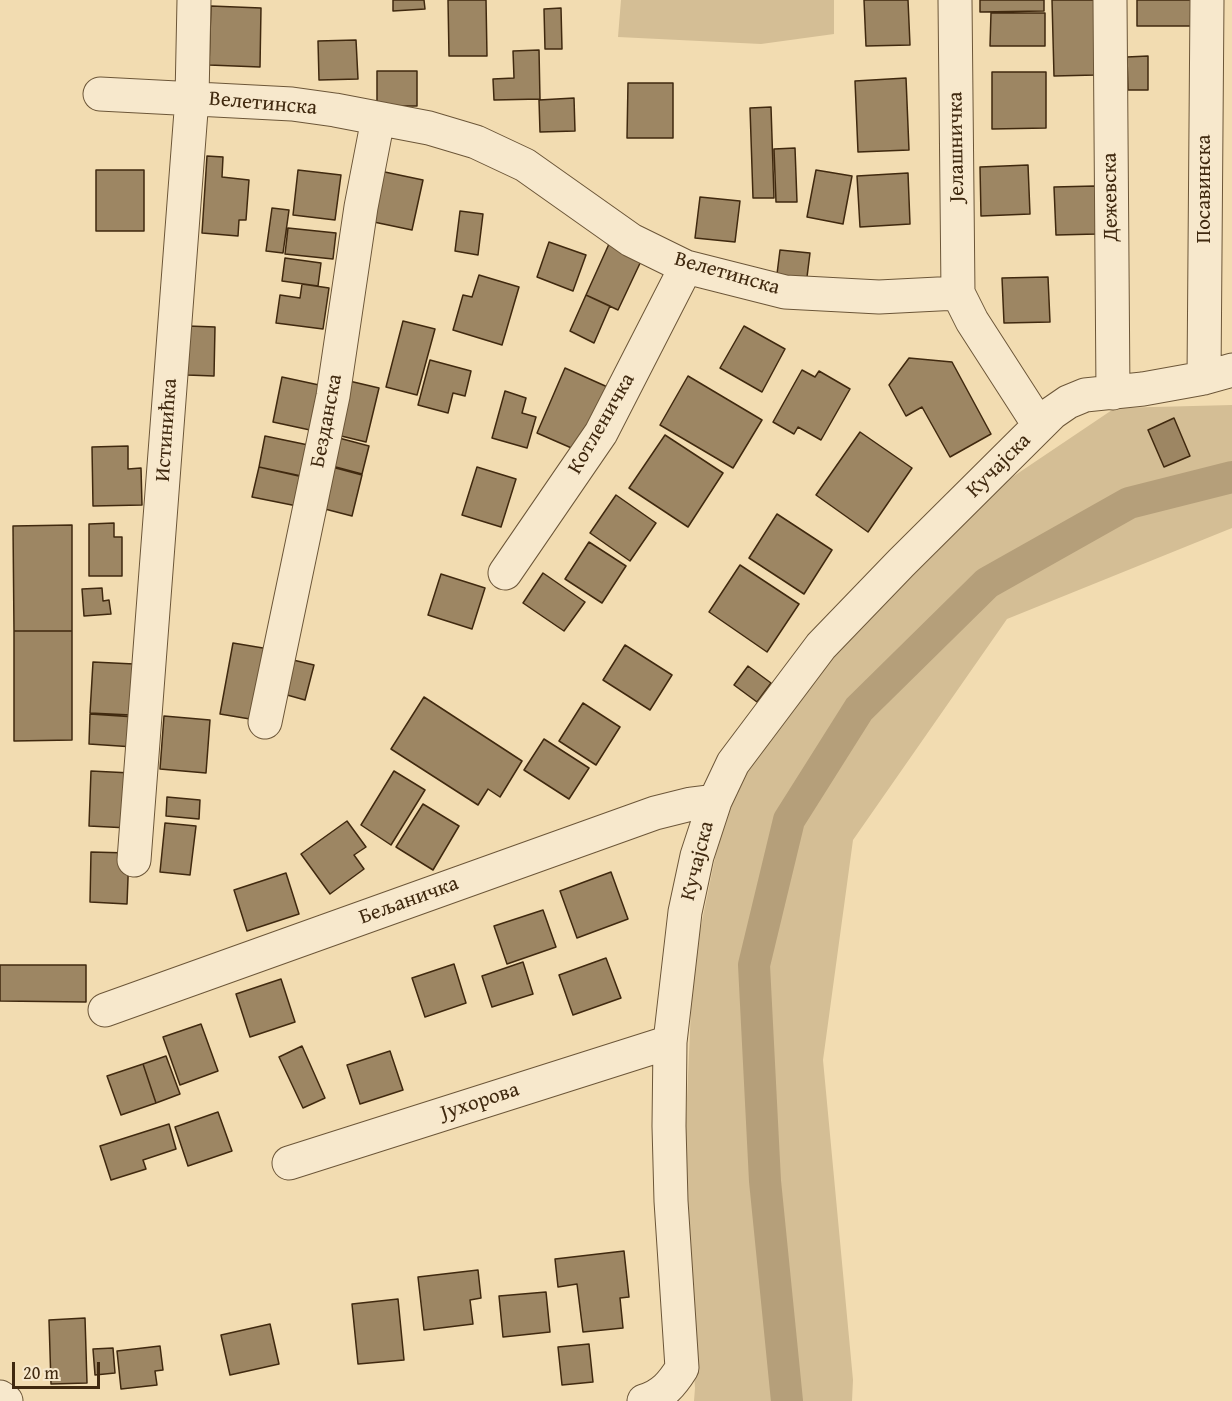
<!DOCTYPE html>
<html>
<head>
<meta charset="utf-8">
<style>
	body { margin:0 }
	#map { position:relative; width:1232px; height:1401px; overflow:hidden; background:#f2dcb1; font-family:"Gentium Book Plus",serif }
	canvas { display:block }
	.scale { position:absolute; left:12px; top:1362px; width:88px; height:27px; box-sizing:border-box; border:3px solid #40290f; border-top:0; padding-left:8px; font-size:18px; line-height:21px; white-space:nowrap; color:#40290f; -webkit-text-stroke:4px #f7e8cc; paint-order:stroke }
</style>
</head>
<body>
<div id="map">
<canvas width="1232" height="1401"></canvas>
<div class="scale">20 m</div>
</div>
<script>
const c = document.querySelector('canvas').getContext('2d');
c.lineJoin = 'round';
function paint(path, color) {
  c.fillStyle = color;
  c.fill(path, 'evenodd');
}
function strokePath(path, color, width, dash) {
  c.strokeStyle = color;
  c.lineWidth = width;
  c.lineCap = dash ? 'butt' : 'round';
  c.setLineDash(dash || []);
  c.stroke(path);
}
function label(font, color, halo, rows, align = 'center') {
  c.font = font + ' "Gentium Book Plus",serif';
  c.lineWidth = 5;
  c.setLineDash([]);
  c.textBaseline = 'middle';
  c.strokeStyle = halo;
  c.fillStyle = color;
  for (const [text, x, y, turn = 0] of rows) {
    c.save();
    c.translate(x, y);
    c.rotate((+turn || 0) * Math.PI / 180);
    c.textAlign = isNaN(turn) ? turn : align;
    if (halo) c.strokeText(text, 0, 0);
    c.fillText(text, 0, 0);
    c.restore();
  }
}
paint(new Path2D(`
	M621,0h213v34l-73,10 -143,-7z
	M1232,405v123l-225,91 -154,221 -30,220 30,320 -1,21h-158l1,-13 -13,-178 11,-246 34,-164 99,-155 121,-124 168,-113z`), '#d4be95');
strokePath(new Path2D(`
	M787,1401l-22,-220 -11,-216 35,-145 70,-111 128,-126 142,-80 103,-26`), '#b59f7a', 32);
const building = new Path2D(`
	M393,0h31l1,9 -32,2z
	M448,0h38l1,56h-38z
	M864,0h44l2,45 -44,1z
	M980,0h64v11l-64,1z
	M1052,0h42l2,75 -42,1z
	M1137,0h55v26h-55z
	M211,6l50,2 -1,59 -51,-2z
	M561,8l1,41h-17l-1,-40z
	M991,13h54v33h-55z
	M356,40l2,39 -39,1 -1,-39z
	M539,50l1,49 -46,1 -1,-21 21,-1 -1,-27z
	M1148,56v34h-20l-1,-33z
	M377,71h40v35h-40z
	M992,72h54v56l-54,1z
	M906,78l3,72 -51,2 -3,-71z
	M628,83h45v55h-46z
	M574,98l1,33 -35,1 -1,-32z
	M771,107l3,91h-21l-3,-90z
	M795,148l2,54h-21l-2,-53z
	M207,156l16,1 -1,20 27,3 -3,40h-7l-1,16 -36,-3z
	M1028,165l2,49 -49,2 -1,-49z
	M96,170h48v61h-48z
	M298,170l43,5 -6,45 -42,-5z
	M816,170l36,6 -9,48 -36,-7z
	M380,171l43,9 -11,50 -43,-9z
	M908,173l2,51 -50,3 -3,-51z
	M1095,186l2,48 -41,1 -2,-48z
	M700,197l40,4 -5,41 -40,-4z
	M272,208l17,2 -6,43 -17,-2z
	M460,211l23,3 -5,41 -23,-4z
	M288,228l48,5 -3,26 -48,-5z
	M549,242l37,13 -13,36 -36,-14z
	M609,244l33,15 -24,51 -32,-15z
	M780,250l30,3 -4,32 -30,-3z
	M285,258l36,5 -3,23 -36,-5z
	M479,275l40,12 -17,58 -49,-15 10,-35 9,2z
	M1048,277l2,45 -46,1 -2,-45z
	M302,284l27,4 -6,41 -47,-6 4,-28 20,3z
	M586,295l24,11 -16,37 -24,-12z
	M403,321l32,8 -18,66 -31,-8z
	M188,326l27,1 -1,49 -27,-1z
	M744,326l41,23 -23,43 -42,-24z
	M909,358l43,4 39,72 -41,23 -28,-50 -16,9 -17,-31z
	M430,360l41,11 -6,25 -12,-3 -5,20 -30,-8z
	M565,368l47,21 -29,64 -46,-20z
	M802,370l13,7 4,-6 31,18 -29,51 -23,-13 -4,7 -21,-12z
	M688,376l74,44 -29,48 -73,-43z
	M282,377l37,8 -9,45 -37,-8z
	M345,380l34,8 -13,54 -33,-8z
	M505,391l21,7 -4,15 14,4 -9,31 -35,-10z
	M1174,418l16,38 -26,11 -16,-37z
	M860,432l52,36 -44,64 -52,-37z
	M665,435l58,38 -35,54 -59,-39z
	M265,436l48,10 -7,31 -47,-10z
	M339,438l30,8 -7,28 -30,-8z
	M128,446v23l13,-1 1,37 -49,1 -1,-59z
	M259,467l44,10 -6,29 -45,-9z
	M332,467l30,8 -10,41 -31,-8z
	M477,467l39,12 -15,48 -39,-12z
	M616,495l40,28 -26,38 -40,-28z
	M777,514l55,36 -28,44 -55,-36z
	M114,523v14h8v39h-33v-52z
	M72,525v106h-58l-1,-105z
	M589,542l37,24 -24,37 -37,-24z
	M740,565l59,39 -32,48 -58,-40z
	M543,573l42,29 -21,29 -41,-28z
	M441,574l44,14 -13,41 -44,-14z
	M102,588l1,13 6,-1 2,14 -27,2 -2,-27z
	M14,631h58v109l-58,1z
	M233,643l36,6 -13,71 -36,-6z
	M625,645l47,30 -22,35 -47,-30z
	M289,659l25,6 -9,35 -25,-7z
	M93,662l41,2 -3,51 -41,-2z
	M748,666l23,17 -14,19 -23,-17z
	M424,697l98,64 -22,36 -12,-8 -10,16 -87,-56z
	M583,703l37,24 -24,38 -37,-24z
	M90,714l45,3 -1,30 -45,-3z
	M164,716l46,4 -4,53 -46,-4z
	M544,739l45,29 -20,31 -45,-29z
	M91,771l40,2 -2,55 -40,-2z
	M394,771l31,19 -34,55 -30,-20z
	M167,797l33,3 -1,19 -33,-3z
	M423,804l36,22 -26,44 -37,-23z
	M347,821l19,26 -12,8 10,14 -34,25 -29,-40z
	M165,823l31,3 -6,49 -30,-3z
	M91,852l38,1 -2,51 -37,-2z
	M611,872l17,47 -51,19 -17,-47z
	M286,873l13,41 -52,17 -13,-41z
	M543,910l13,37 -49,17 -13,-38z
	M606,958l15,40 -48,17 -14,-40z
	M523,962l10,32 -41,13 -10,-31z
	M454,964l12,39 -41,14 -13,-39z
	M0,965h86v37l-86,-1z
	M281,979l14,43 -45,15 -14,-43z
	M201,1024l17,47 -38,14 -17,-48z
	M302,1046l23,52 -22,10 -24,-51z
	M390,1051l13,39 -43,14 -13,-39z
	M166,1056l14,38 -24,9 -13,-39z
	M143,1064l13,39 -35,12 -14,-39z
	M218,1112l14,39 -44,15 -13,-39z
	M169,1124l7,25 -33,11 3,9 -35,11 -11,-34z
	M624,1251l5,46 -9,1 3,30 -40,4 -6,-48 -19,3 -3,-28z
	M478,1270l3,28 -11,2 3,24 -49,6 -6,-53z
	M546,1292l4,40 -47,5 -4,-41z
	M398,1299l6,61 -46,4 -6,-60z
	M85,1318l2,65 -36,1 -2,-64z
	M270,1324l9,40 -49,11 -9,-40z
	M589,1344l4,38 -31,3 -4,-38z
	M160,1346l3,24 -8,1 2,14 -36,4 -4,-38z
	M113,1348l2,25 -20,2 -2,-26z`);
paint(building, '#9d8663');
strokePath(building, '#40290f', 1.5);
const minor = new Path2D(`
	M955,0l3,293
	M1110,0l3,393
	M100,94l192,10 43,6 94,18 47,14 49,23 106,75 55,27 99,25 94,5 79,-4 14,28 67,104
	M1204,378l3,-378
	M505,573l96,-140 85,-166
	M265,722l68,-326 28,-189 17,-88
	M134,860l58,-762 2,-98
	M105,1010l550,-197 36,-9 24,-3
	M289,1163l381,-121
	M0,1397l6,4
	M644,1401c19,-6 28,-17 38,-33l-11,-167 -2,-75 1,-84 15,-130 12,-56 18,-55 18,-38 88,-117 80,-83 151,-150 16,-11 17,-7 58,-6 61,-11 28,-8`);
strokePath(minor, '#6c5638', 35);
strokePath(minor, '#f7e8cc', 33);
label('21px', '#40290f', '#f7e8cc', [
	["Велетинска",263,104,5],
	["Јелашничка",957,147,-91],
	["Посавинска",1205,189,-90],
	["Дежевска",1111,197,-91],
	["Велетинска",727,274,16],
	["Безданска",327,421,-79],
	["Котленичка",602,424,-60],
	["Истинићка",167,430,-86],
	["Кучајска",999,466,-45],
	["Кучајска",698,861,-76],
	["Бељаничка",409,901,-20],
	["Јухорова",480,1102,-18]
]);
</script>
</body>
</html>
